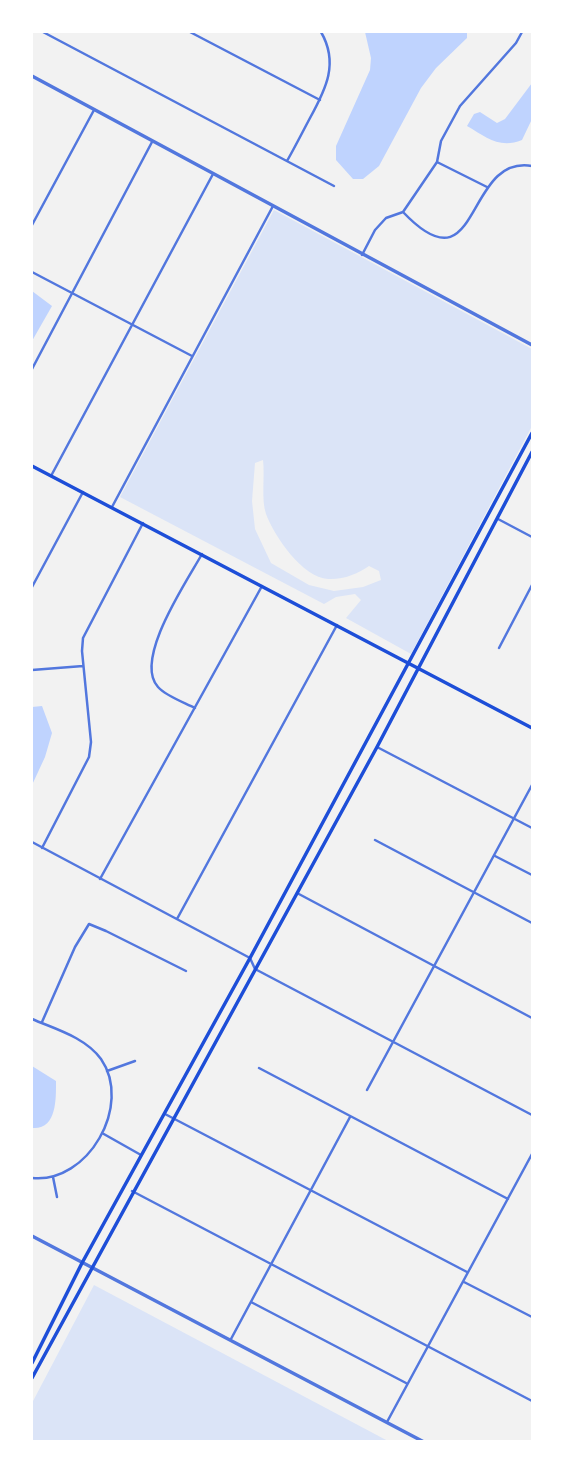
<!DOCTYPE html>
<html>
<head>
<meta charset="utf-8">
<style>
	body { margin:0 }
	#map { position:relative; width:564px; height:1473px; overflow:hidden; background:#f2f2f2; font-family:"Source Serif 4",serif }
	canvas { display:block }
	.frame { position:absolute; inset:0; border:33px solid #fff; pointer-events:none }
</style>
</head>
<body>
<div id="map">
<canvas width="564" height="1473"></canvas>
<div class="frame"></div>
</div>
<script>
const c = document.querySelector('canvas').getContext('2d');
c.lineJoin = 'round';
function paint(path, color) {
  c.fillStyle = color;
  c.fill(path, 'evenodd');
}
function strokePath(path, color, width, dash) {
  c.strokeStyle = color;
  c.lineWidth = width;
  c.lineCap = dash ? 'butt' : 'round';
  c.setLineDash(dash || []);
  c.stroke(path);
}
paint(new Path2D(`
	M274,210l258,139v77l-121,228 -65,-36 15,-18 -6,-6 -19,3 -12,7 -204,-107zM263,460c2,17 -2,39 3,54 8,22 37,64 62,65 15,1 29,-5 41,-13l10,5 2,9 -18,7 -29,4 -25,-6 -38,-22 -16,-34 -3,-28 3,-38z
	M94,1285l294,156h-356v-38z`), '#dbe4f7');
paint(new Path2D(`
	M365,32h102v6l-31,30 -15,20 -42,78 -16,13h-10l-17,-19v-14l34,-76 1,-12z
	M532,83v36l-10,21c-23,9 -36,-3 -55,-14l7,-12 6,-2 17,11 8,-4z
	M32,291l20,15 -20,35z
	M42,706l10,27 -7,24 -13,28v-78z
	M32,1066l24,15c0,18 1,49 -24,47z`), '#bfd3fe');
strokePath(new Path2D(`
	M43,32l291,154
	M190,32l130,68
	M287,161c8,-14 15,-28 23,-43 16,-29 29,-55 11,-86
	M437,162l50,25
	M403,212c78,82 61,-58 129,-46
	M32,225l62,-115
	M362,255l13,-25 11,-12 17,-6 34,-50 4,-21 19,-35 56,-63 6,-11
	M32,272l160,84
	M32,369l120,-227
	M51,476l162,-302
	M112,507l161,-301
	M498,519l34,18
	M32,587l51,-95
	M499,648l33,-63
	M32,670l51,-4
	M195,708c-12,-6 -29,-12 -37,-21 -25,-27 29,-106 44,-133
	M377,747l155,81
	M375,840l157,83
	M32,842l218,116 5,11 277,146
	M42,848l47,-91 2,-15 -9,-91 1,-13 60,-115
	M495,856l37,19
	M100,879l162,-293
	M297,893l235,125
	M177,919l160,-294
	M32,1019c23,10 53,18 69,40 32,46 -13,125 -69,119
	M42,1022l33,-75 14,-23 17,7 80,40
	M259,1068l249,131
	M107,1071l28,-10
	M367,1090l165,-305
	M165,1114l302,158
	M102,1133l39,22
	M53,1177l4,20
	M132,1191l400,210
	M464,1282l68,35
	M251,1302l155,81
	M231,1339l119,-222
	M387,1422l145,-268`), '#5277de', 2.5);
strokePath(new Path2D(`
	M32,76l500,269
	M32,1236l392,206`), '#5277de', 3.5);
strokePath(new Path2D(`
	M32,466l500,262
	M32,1363l50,-100 168,-305 282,-525
	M32,1378l345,-631 155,-295`), '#1d4ed8', 3.5);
</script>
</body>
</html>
